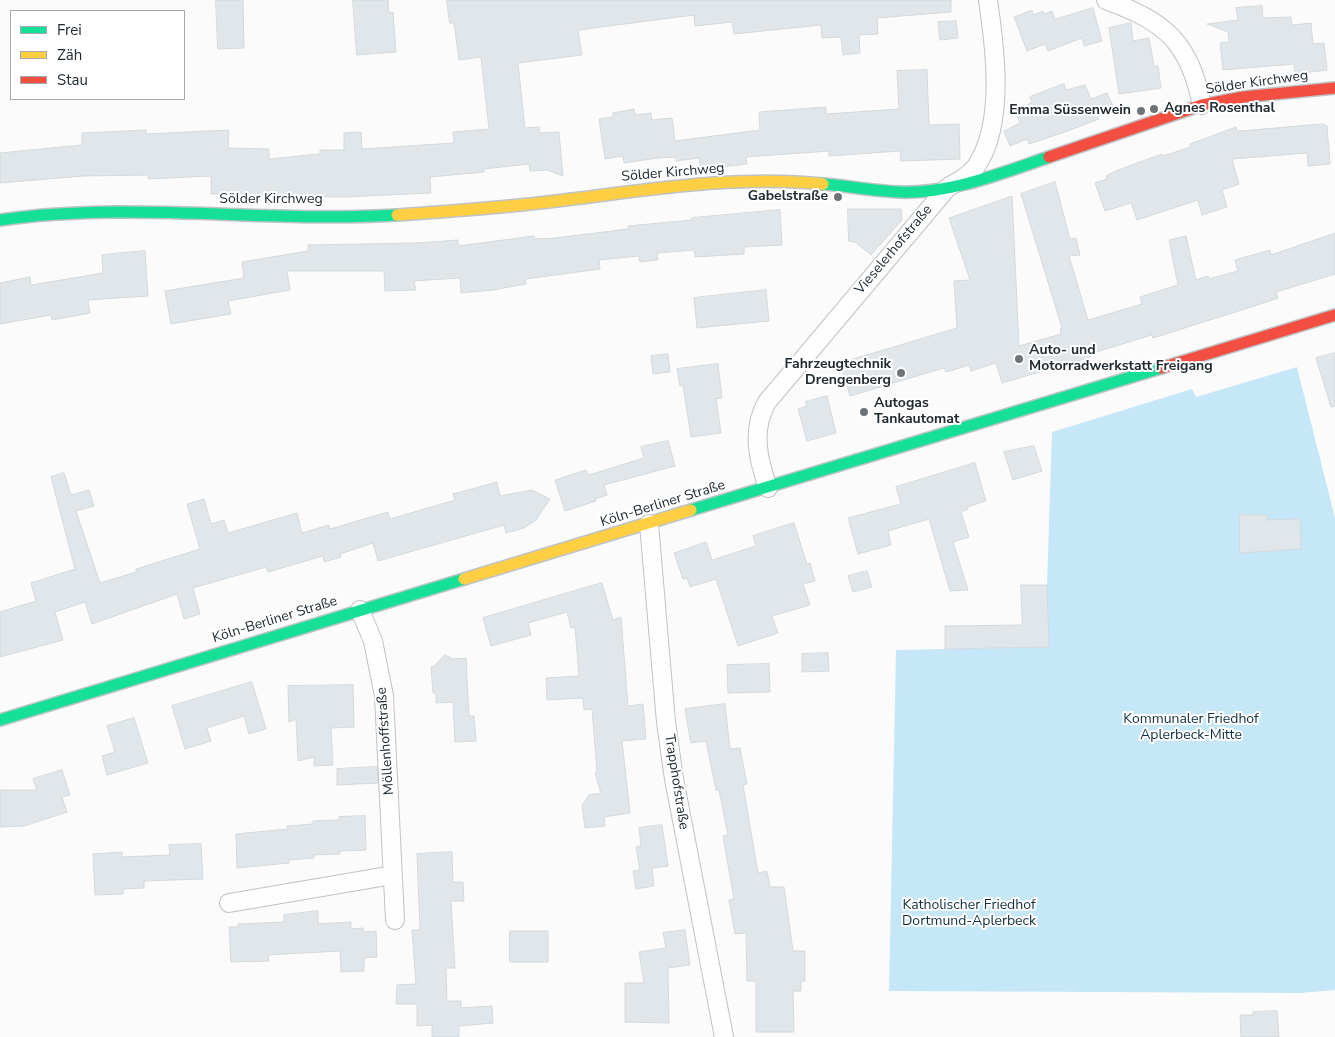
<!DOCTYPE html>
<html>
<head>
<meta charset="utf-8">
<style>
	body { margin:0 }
	#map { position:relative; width:1335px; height:1037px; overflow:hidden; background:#fbfbfb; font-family:"Nunito Sans",sans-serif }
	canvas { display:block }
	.legend { position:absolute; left:10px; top:10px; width:175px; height:90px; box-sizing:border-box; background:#fff; border:1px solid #a6aaad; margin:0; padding:6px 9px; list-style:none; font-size:15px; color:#202b31 }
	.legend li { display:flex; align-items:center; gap:10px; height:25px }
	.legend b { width:25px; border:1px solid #a6aaad }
</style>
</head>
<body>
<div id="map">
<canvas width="1335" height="1037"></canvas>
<ul class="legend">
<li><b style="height:6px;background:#16e098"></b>Frei</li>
<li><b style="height:6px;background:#ffcf43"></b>Zäh</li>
<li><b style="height:6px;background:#f24e42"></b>Stau</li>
</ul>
</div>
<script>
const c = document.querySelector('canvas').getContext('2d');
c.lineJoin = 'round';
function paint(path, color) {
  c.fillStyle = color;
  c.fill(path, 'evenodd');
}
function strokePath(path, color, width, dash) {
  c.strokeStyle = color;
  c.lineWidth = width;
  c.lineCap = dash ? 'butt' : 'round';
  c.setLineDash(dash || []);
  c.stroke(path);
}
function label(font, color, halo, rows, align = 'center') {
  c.font = font + ' "Nunito Sans",sans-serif';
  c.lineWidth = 4;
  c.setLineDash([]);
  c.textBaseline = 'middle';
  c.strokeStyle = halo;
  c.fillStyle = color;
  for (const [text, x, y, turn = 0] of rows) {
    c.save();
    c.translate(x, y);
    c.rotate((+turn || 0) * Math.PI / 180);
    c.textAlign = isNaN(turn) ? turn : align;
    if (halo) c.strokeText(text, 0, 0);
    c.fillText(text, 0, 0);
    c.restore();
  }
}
paint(new Path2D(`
	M1297,367l38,151v472l-34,3 -412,-2 7,-341 152,-3 -1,-62 5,-153 140,-43 4,8z`), '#c6e7f8');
const building = new Path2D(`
	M216,0h27l1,48 -26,1z
	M353,0h35l1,13 4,-1 3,40 -39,3z
	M447,0h504v12l-74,6 1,16 -19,1 1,18 -17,2 -2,-18 -19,1 -1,-13 -87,9 -2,-12 -37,4 -1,-11 -116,15 4,25 -64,8 7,65 14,-1 1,6 19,-1 4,44 -16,-6 -17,1 -1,-7 -45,5v3l-54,5 1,16 -88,4 -132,-3v-18l-63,3v-4l-65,1 -83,7v-30l82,-8v-12l64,-3v4l83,-4 -1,18 41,1v10l51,-5v-4h24v-17l17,-1 1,17 92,-6 -1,-11 36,-3 -8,-72 -22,3 -5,-37h-4z
	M1262,6l1,12 28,-1 1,8 19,-2 2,21 11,-1 3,27 -32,4 -1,-10 -71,6 -3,-27 9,-1 -1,-10 -21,-8 31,-4 -2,-12z
	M1093,8l9,33 -18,5 -2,-8 -34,13 -3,-7 -18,7 -13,-34 18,-7 1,5 10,-4 1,3 8,-3 3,8z
	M956,21l2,17 -18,2 -2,-18z
	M1131,23l2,18 16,-3 5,28h4l3,22 -42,6 -10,-66z
	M927,70l2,55 30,-1 1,35 -59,2 -1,-10 -71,5v-5l-83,6 1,7 -46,5 -2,-11 -23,3v-4l-18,1 -34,5 -1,-7 -18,3 -6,-40 14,-2v-4l21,-4 1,6 16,-2 1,7 20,-2 3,23 85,-11 -1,-18 67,-5v7l73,-5 -2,-38z
	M1064,84l2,6 19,-5 6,14 16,-6 7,15 -17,7 2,4 -34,13 -36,12 -2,-5 -17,7 -6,-15 16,-8 -4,-11 16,-10 -2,-5z
	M1323,124l4,2 3,38 -22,2 -1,-13 -75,6 7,25 -17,6 5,17 -25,8 -4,-15 -61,20 -6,-17 -26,8 -10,-28 12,-4 -1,-3 12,-6 44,-16 1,2 28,-9 -1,-3 46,-17 1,4z
	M1055,182l15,57 6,-1 4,17 -11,1 19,64 54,-16 -2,-7 38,-12 -9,-45 17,-4 10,44 12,-4 1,3 29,-8 -3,-11 35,-10 1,5 64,-22v41l-59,18 2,6 -14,5 -111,35 -1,-3 -62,19 1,3 -89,26 -6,-20 -25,8 -2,-6 -23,7 -2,-4 -94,28 -10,-33 117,-35 -3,-47 16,-1 -21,-62 63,-22 7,150 42,-12 -1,-5 2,-1 -41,-134z
	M848,209h53l1,11 -31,35 -16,-13 -6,-1z
	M780,210l2,35 -38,2v7l-49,3 -1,-7 -37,3 1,7 -18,2 -1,-6 -40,4 1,9 -75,10 1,5 -33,6 -32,3 -1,-15 -46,3 2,9 -31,1 -1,-20h-97l3,19 -62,11 3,13 -60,10 -6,-33 79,-13 -2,-16 66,-11v-6l108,-2 42,-3v6l76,-10v3l21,-1 73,-9v-3l64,-6v-2z
	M145,251l3,45 -60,4 2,13 -38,7 -1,-5 -51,9v-41l30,-6 1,8 72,-12 -1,-18z
	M766,290l3,31 -72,7 -3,-30z
	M1335,353v53l-4,1 -15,-49z
	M668,354l2,18 -17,2 -2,-18z
	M718,364l4,34 -6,1 5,34 -30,4 -8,-52 -3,1 -3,-17z
	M827,396l9,37 -29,8 -9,-32 9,-3 -2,-4z
	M668,441l7,25 -71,19 3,10 -12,4 1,2 -31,10 -10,-31 31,-10 2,5 11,-3 45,-14 -3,-11z
	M1034,446l8,25 -29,9 -9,-28z
	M975,463l11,38 -19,6 1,2 -7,3 8,25 -16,5 15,48 -18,1 -21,-72 -41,12 3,14 -33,9 -10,-36 53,-14 -5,-17z
	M64,473l7,22 18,-5 5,16 -18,5 24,72 36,-11v-3l64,-20 -13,-45 17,-5 7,25 13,-4 4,13 69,-20 5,20 27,-8 1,4 58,-17 2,7 65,-19 -2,-6 44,-12 3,14 32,-6 18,9 -14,21 -12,8 -18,5 -2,-8 -126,36 -5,-18 -33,11 1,3 -17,5 -1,-6 -55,16 -2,-5 -73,21 7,26 -16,5 -7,-25 -85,30 -7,-22 -30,10 8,28 -63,17v-45l36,-11 -5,-18 44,-14 -24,-92z
	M1240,515h27v5l33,-1 1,30 -61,4z
	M794,523l13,41 3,-1 5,18 -12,3 7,21 -38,11 6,17 -40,13 -22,-67 -26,8 -3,-9 -4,1 -9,-26 32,-11 6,18 44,-14 -3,-10z
	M867,571l5,16 -19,5 -5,-16z
	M602,583l11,37 8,-3 7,89 15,-2 3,35 -24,2 8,72 -26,4 1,9 -20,2 -3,-23 7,-10 12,-2 -6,-20 2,-1 -5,-63 -8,1 -1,-12 -36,2 -1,-22 33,-2 -4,-49 -4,1 -4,-16 -39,11 3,12 -40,11 -8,-28z
	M1021,585h26l2,62 -104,2v-23l77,-1z
	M828,653l1,18 -27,1v-18z
	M445,655l8,4 13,-1 3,58h5l2,25 -21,1 -2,-40 -17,1v-10h-3l-2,-26 3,-1z
	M769,664l1,28 -42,1 -1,-28z
	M252,682l14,47 -17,5 -5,-18 -37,12 4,13 -26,8 -13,-43z
	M353,685l1,42 -23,1 2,37 -19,1v-9l-16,4 -2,-42 -7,3 -1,-36z
	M725,704l5,45 10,-1 7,36 -4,1 15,88 9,-2 3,16h14l9,64h12v30h-4v10h-8l1,41h-38v-51h-9l-1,-48 -11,1 -6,-34 5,-1 -11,-63 5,-1 -9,-45h-3l-10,-49 -15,2 -2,-10 -4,-24z
	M134,718l14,45 -41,12 -5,-19 13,-4 -8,-26z
	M377,767l1,16 -41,2v-16z
	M62,770l8,25 -8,2 5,15 -43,14 -24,1v-37h37l-4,-11z
	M365,816l1,34 -26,1v3l-26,1v3l-25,2v3l-52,5 -1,-34 52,-5 -1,-3 26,-2v-3l26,-1v-3z
	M662,825l6,41 -16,2 2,18 -18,3 -3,-18 7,-1 -4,-23 5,-1 -2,-18z
	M201,844l2,35 -59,2v7l-21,1v5l-28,1 -2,-41 29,-2v5l48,-2 -1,-10z
	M452,852l1,30h10l1,19h-13l4,67h-9l1,33h14v7l31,-2 1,17 -34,3v11h-27v-12l-15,1v-22h-21l1,-19 19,-1 -4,-54h8l-3,-76z
	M318,911v13l33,-2v7l12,-1 1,4 12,-1 1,26 -13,1v13l-23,1 -1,-21 -72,4 1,6 -38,1 -2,-35h9v-3l46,-2v-7z
	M685,930l5,35 -22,3 1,55 -44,-1v-39h19l-5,-31 27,-4 -3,-15z
	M510,931h38v31h-38z
	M1277,1011l2,26h-38l-1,-22h13v-3z`);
paint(building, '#e0e6e9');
strokePath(building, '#d4d9dc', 1);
const street = new Path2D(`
	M1106,0c60,22 83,42 96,105
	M768,488c-10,-29 -17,-58 -1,-86l180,-214c11,-7 23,-12 30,-23 28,-43 18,-117 11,-165
	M649,524l17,198 8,57 50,258
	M360,610l13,31 11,55 11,224
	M229,903l164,-28`);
const fast = new Path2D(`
	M823,184c25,2 51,7 77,8 50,2 102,-19 149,-35
	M0,220c132,-19 265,3 397,-5
	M691,510l470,-142
	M0,720l464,-141`);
const slow = new Path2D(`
	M397,215c59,-4 117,-8 175,-16 82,-10 169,-24 251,-15
	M464,579l227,-69`);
const jam = new Path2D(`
	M1049,157l153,-52 41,-8 92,-9
	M1161,368l174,-53`);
strokePath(street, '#bec3c6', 20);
strokePath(fast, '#bec3c6', 14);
strokePath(slow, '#bec3c6', 14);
strokePath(jam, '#bec3c6', 14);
strokePath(street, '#fefefe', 18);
strokePath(fast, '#16e098', 11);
strokePath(slow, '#ffcf43', 11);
strokePath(jam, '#f24e42', 11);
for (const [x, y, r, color] of [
	[1154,109,5,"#6d7478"],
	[1141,111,5,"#6d7478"],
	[838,197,5,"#6d7478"],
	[1019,359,5,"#6d7478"],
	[901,373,5,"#6d7478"],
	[864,412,5,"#6d7478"]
]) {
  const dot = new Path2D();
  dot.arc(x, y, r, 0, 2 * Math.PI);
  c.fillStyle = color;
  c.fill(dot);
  strokePath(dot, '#fff', 2);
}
label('14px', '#202b31', '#fff', [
	["Sölder Kirchweg",1257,83,-8],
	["Sölder Kirchweg",673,173,-5],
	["Sölder Kirchweg",271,200],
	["Vieselerhofstraße",894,250,-50],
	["Köln-Berliner Straße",663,504,-17],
	["Köln-Berliner Straße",275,620,-17],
	["Möllenhoffstraße",386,741,-94],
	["Trapphofstraße",676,782,81]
]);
label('bold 14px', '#202b31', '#fff', [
	["Agnes Rosenthal",1164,109],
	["Emma Süssenwein",1131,111,"right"],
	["Gabelstraße",828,197,"right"],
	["Auto- und",1029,351],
	["Motorradwerkstatt Freigang",1029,367],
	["Fahrzeugtechnik",891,365,"right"],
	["Drengenberg",891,381,"right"],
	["Autogas",874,404],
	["Tankautomat",874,420]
], 'left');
label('14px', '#10303f', '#fff', [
	["Kommunaler Friedhof",1191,720],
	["Aplerbeck-Mitte",1191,736],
	["Katholischer Friedhof",969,906],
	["Dortmund-Aplerbeck",969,922]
]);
</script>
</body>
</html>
